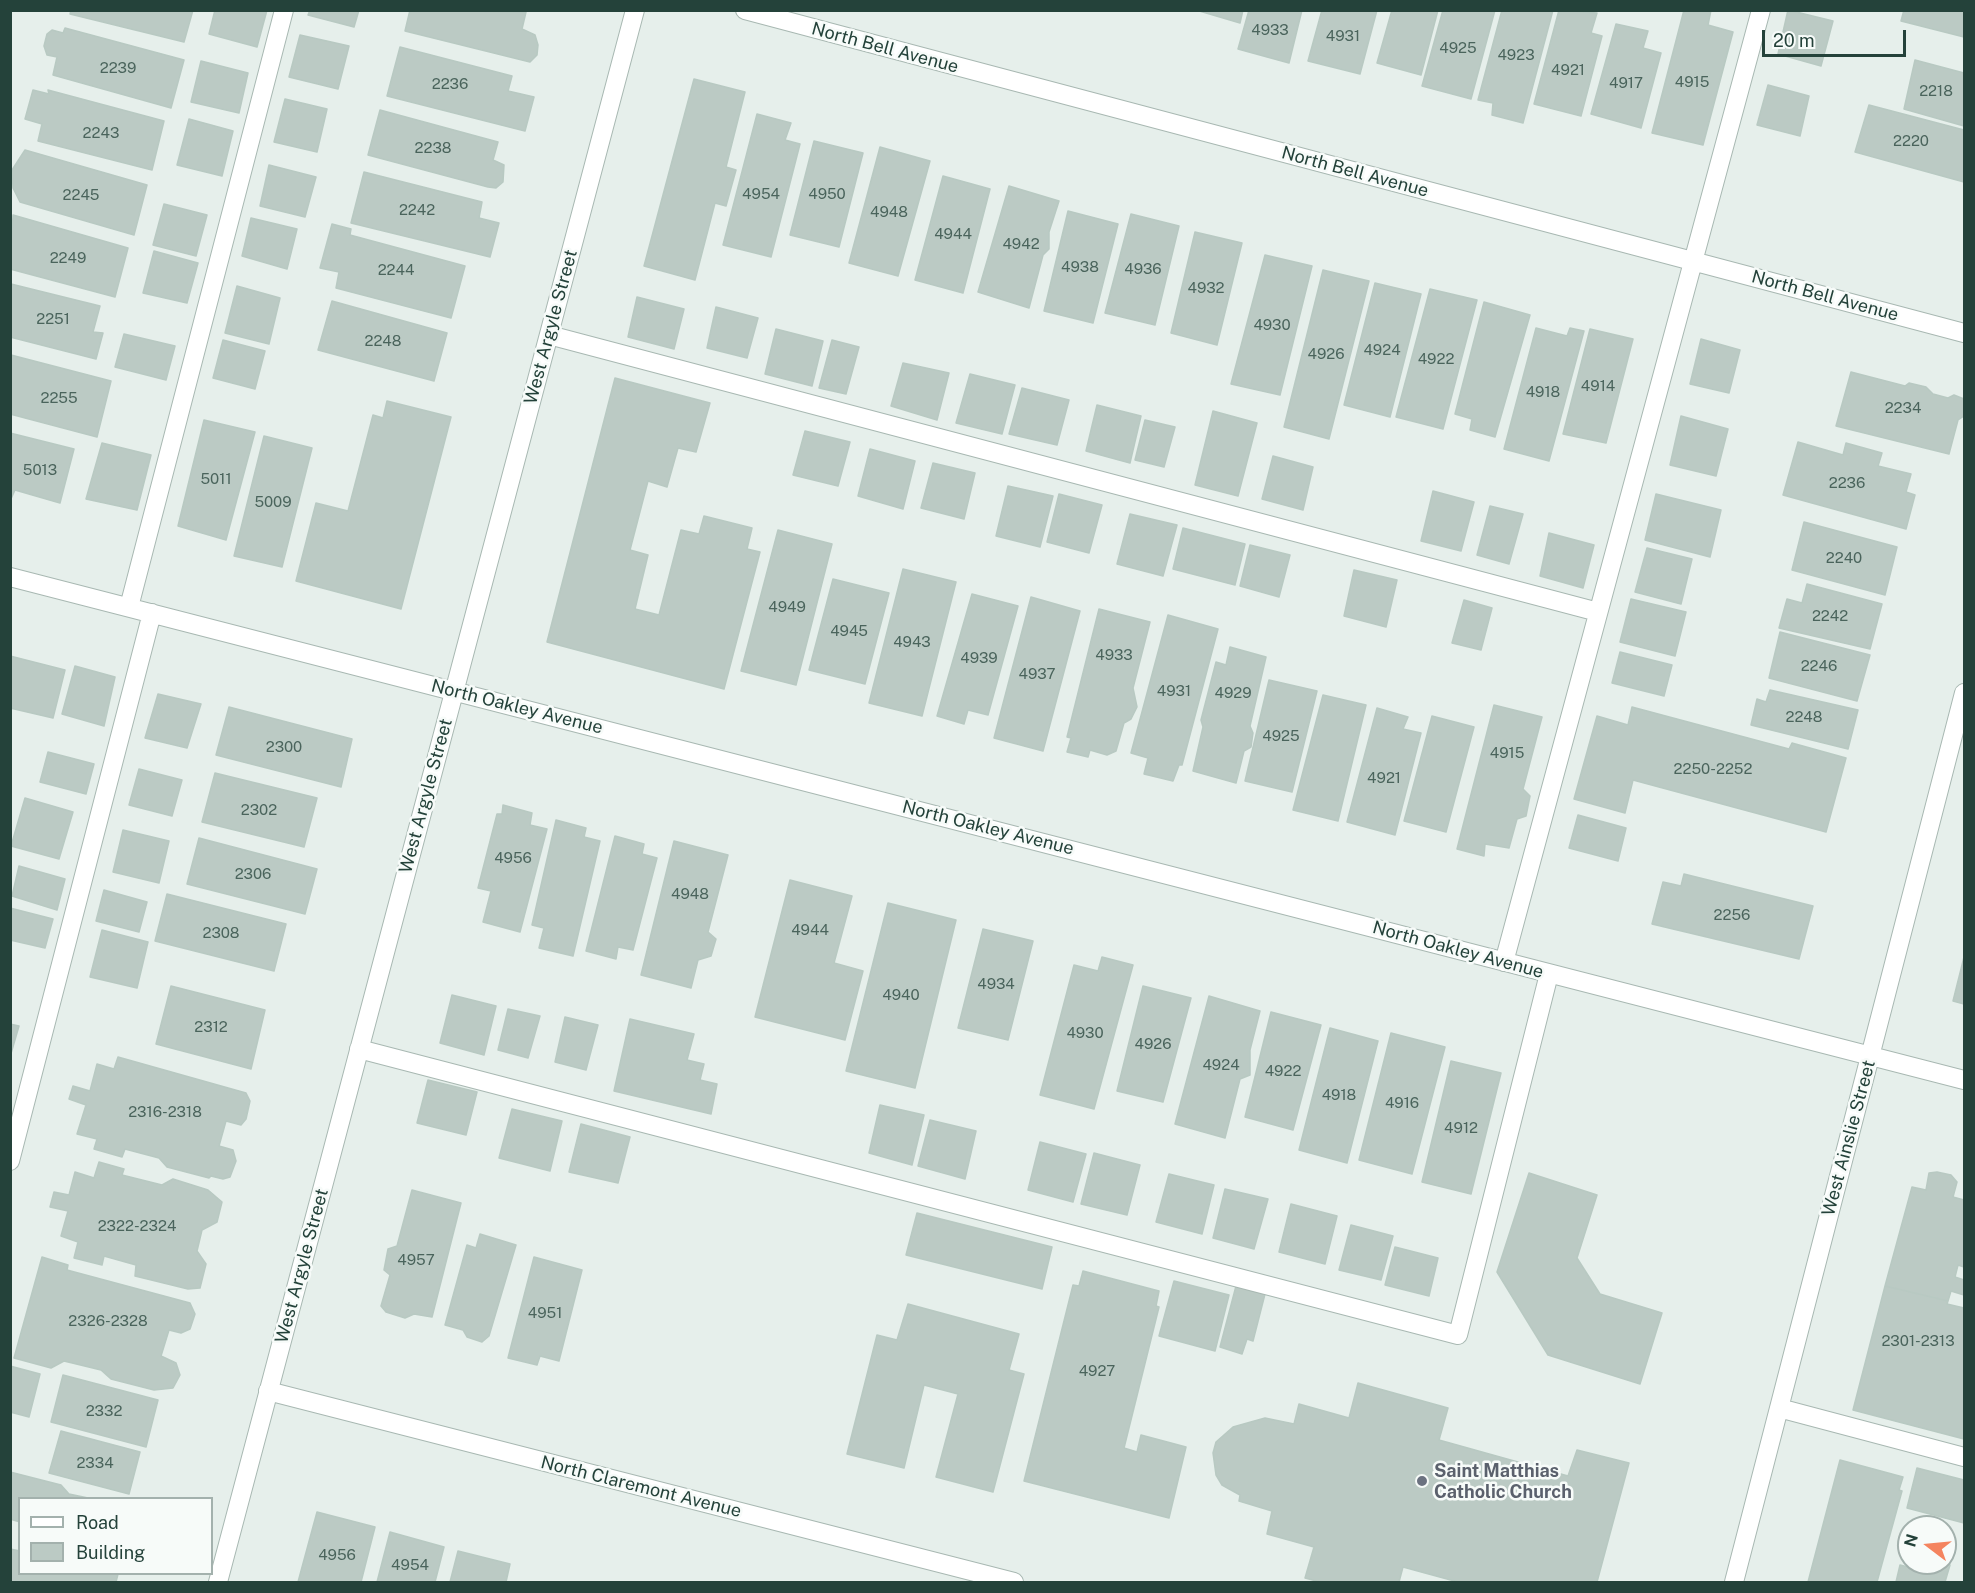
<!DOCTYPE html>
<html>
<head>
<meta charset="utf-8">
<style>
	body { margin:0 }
	#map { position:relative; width:1975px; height:1593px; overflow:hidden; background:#e6efeb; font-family:"Public Sans",sans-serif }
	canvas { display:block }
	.frame { position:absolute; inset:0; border:12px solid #24423a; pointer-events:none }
	.legend { position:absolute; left:18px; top:1497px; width:195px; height:78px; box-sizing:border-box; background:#f7fbf9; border:2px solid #a3b1ad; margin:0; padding:8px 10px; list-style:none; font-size:18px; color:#24423a }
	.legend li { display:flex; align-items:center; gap:12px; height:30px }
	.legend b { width:30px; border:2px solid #a3b1ad }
	.north { position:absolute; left:1897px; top:1515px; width:60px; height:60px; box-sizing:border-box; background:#f7fbf9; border:2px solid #a3b1ad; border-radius:50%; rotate:286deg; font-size:16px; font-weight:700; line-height:24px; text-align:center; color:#24423a }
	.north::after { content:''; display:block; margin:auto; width:21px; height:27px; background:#f4845f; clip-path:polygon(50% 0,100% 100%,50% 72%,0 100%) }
	.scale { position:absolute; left:1762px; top:30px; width:144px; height:27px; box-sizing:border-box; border:3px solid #24423a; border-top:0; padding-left:8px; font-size:18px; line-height:21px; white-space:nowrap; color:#24423a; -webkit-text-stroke:4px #f7fbf9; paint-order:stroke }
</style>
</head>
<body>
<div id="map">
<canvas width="1975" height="1593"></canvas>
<div class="frame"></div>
<ul class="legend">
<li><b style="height:8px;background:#fff"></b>Road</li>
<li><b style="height:16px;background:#bbcac4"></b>Building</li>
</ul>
<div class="north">N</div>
<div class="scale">20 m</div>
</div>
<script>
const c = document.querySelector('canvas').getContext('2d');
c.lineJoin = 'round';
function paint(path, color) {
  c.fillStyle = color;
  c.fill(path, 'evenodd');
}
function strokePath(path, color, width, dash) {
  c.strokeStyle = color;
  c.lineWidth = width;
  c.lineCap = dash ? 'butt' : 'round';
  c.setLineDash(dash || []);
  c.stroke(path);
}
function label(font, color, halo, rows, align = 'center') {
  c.font = font + ' "Public Sans",sans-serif';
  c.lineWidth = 5;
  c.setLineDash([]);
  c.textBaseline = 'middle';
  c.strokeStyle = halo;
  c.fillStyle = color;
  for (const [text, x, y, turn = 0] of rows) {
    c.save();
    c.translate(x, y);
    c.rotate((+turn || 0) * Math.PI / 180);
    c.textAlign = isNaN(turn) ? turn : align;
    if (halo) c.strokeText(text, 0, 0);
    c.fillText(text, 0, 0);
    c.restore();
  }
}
const building = new Path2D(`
	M71,10h122l-9,32 -114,-28z
	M215,10h52l-10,37 -48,-13z
	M310,10h49l-5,17 -46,-12z
	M410,10l116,2 -4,17 13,6 3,10 -1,10 -7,7 -125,-31z
	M1196,10h47l-3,13z
	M1249,10h53l-13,53 -51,-14z
	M1322,10h55l-17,64 -52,-13z
	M1392,10h46l-17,65 -44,-12z
	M1443,10h52l-24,89 -49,-13z
	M1502,10h51l-30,113 -31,-8 1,-12 -15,-3z
	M1559,10l38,3 -6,20 11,3 -21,80 -47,-12z
	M1684,10h27l-3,15 25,7 -30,113 -51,-12z
	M1788,10l45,11 -12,45 -43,-12z
	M1904,10h60v27l-63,-16z
	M1616,24l32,7 -5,17 18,5 -20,75 -50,-14z
	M65,28l119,32 -13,48 -118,-33 4,-18 -10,-2 -3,-9 3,-12 5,-4 11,3z
	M300,35l49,11 -11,43 -49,-12z
	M400,47l112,29 -4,15 26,6 -9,34 -138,-35z
	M1915,60l49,13v53l-60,-17z
	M201,61l47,12 -9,40 -48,-11z
	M694,79l51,13 -19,75 10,3 -10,36 -11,-3 -20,77 -51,-14z
	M1768,85l41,11 -9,40 -43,-11z
	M33,90l16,4 -1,-4 116,31 -12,49 -114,-29 4,-17 -17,-5z
	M285,99l42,10 -10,43 -43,-10z
	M1869,105l95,25v52l-109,-30z
	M380,110l118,32 -5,18 11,5 -1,17 -7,6 -8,-1 -120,-32z
	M757,114l34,9 -6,17 15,4 -29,113 -48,-12z
	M189,119l44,12 -11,45 -45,-11z
	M814,141l49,12 -24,94 -49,-12z
	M880,147l50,14 -32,115 -49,-13z
	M25,150l122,35 -13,50 -114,-33 -7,-14 -1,-18z
	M269,165l47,12 -11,40 -45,-11z
	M364,172l118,30 -3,16 20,5 -9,34 -139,-34z
	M943,176l47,13 -27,104 -48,-13z
	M1009,186l50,15 -10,31v17l-6,6 -14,53 -51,-16z
	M164,204l43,11 -11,41 -43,-11z
	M1068,211l50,13 -25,99 -49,-12z
	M1131,214l48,12 -24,99 -50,-12z
	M13,215l115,33 -13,49 -105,-28z
	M251,218l46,11 -10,40 -45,-13z
	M332,224l19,5 -1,6 115,31 -14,52 -115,-30 3,-16 -19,-4z
	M1195,232l47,11 -25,102 -46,-12z
	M154,251l44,12 -11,40 -44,-10z
	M1265,255l47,11 -32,129 -49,-11z
	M1323,270l46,11 -40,158 -45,-12z
	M1375,283l46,11 -31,123 -46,-12z
	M11,284l89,22 -7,26 10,1 -7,26 -86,-22z
	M237,286l43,12 -11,46 -44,-11z
	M1430,289l47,11 -34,129 -47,-12z
	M637,297l47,12 -10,40 -46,-12z
	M332,301l115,32 -13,48 -116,-31z
	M1484,302l46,13 -35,122 -25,-7 2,-11 -17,-5z
	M716,307l42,11 -11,40 -40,-10z
	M1536,328l31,8 3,-8 14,3 -35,130 -45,-12z
	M776,329l47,12 -11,45 -47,-12z
	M1590,329l43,10 -27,104 -43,-9z
	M124,334l51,12 -9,34 -51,-13z
	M1701,339l39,11 -11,43 -39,-9z
	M223,340l42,11 -10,38 -42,-11z
	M832,340l27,7 -13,47 -27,-6z
	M11,355l100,26 -14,56 -87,-23z
	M903,363l46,10 -12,47 -46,-14z
	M1851,372l54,14 4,-3 17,4 7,7 15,4 6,-3 10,4v17l-6,4 -9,34 -113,-28z
	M970,374l45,11 -13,49 -46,-11z
	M615,378l95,25 -14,49 -18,-4 -11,39 -19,-6 -18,69 18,5 -13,54 24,6 22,-85 18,4 5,-18 48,12 -5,21 13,3 -36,137 -177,-47z
	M1022,388l47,12 -12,45 -48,-11z
	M387,401l64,16 -50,192 -105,-28 20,-78 32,8 25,-96 10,3z
	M1097,405l44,11 -11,47 -44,-12z
	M1213,411l44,12 -19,73 -43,-11z
	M1681,416l47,13 -12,47 -46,-11z
	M204,420l51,12 -29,108 -48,-14z
	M1145,420l30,7 -11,40 -29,-7z
	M805,431l45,11 -12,44 -45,-11z
	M10,433l64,16 -14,54 -45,-13 -5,11z
	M264,436l48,12 -30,119 -48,-11z
	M1798,442l45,13 3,-12 36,10 -4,13 33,8 -5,18 9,3 -9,34 -123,-34z
	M102,443l49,12 -14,55 -51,-11z
	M870,449l45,12 -12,48 -45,-13z
	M1273,456l40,11 -10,43 -41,-11z
	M933,463l42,10 -11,46 -43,-11z
	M1008,486l45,10 -13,51 -44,-11z
	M1433,491l41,11 -13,49 -40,-10z
	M1059,494l43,11 -13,48 -42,-11z
	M1656,494l65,16 -11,47 -65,-17z
	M1490,506l33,8 -14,50 -32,-9z
	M1130,514l47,11 -14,51 -46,-12z
	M1804,522l93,25 -12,48 -93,-25z
	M1183,528l62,16 -10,41 -62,-16z
	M778,530l54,14 -36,141 -55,-14z
	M1549,533l45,12 -11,43 -43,-12z
	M1250,545l40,10 -11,42 -39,-11z
	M1647,548l45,11 -11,45 -46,-12z
	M903,569l53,13 -34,134 -53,-13z
	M1354,570l43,10 -11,47 -42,-11z
	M833,579l56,14 -24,91 -56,-14z
	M1807,584l75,20 -12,45 -91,-21 8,-29 15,4z
	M972,594l46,12 -30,109 -20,-5 -4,14 -27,-8z
	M1031,597l49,14 -37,140 -49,-13z
	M1631,599l55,13 -11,44 -55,-14z
	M1464,600l28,8 -11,42 -29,-7z
	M1099,609l51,13 -17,66 4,19 -6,12 -7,4 -8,28 -9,4 -17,-5 -2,7 -21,-5 4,-14 -4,-1z
	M1168,615l50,14 -36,136h-3l-6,16 -29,-7 4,-16 -17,-5z
	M1780,632l90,23 -13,46 -88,-23z
	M1230,647l36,10 -16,69 3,7 -2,14 -7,4 -8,32 -43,-12 10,-44 -2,-7 15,-58 10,3z
	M1620,652l52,13 -8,31 -52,-13z
	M10,656l55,14 -12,48 -43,-10z
	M75,666l40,11 -11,49 -42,-12z
	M1269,680l48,11 -25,101 -47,-11z
	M1770,690l88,20 -10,39 -97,-24 6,-26 9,3z
	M158,694l43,10 -14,44 -42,-10z
	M1323,695l43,10 -28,116 -45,-11z
	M1494,705l48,12 -19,72 7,7 -4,20 -9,3 -8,29 -24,-4 -1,12 -27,-7z
	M229,707l123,32 -11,48 -125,-32z
	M1632,707l157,42 3,-6 54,15 -20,74 -193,-52 -8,33 -51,-14 23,-83 31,9z
	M1377,708l31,9 -5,12 18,4 -26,102 -48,-13z
	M1432,716l42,11 -28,105 -42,-11z
	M48,752l46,12 -8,30 -46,-12z
	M139,769l43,11 -10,36 -43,-11z
	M215,773l102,25 -13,49 -102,-25z
	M25,798l48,14 -14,47 -48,-13z
	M503,805l29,8 -2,12 17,4 -27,103 -37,-10 8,-31 -13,-3 19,-74h5z
	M1578,815l48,13 -8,33 -49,-13z
	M556,820l30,8 -2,9 16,4 -27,115 -34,-8 5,-20 -12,-3z
	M123,830l46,11 -10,42 -46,-11z
	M615,836l29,8 -2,10 15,4 -24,92 -15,-3 -2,12 -30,-8z
	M199,838l118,31 -12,45 -118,-30z
	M674,841l54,14 -20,77 8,7 -5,17 -13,4 -7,28 -50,-13z
	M19,866l46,13 -8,31 -45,-14z
	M1684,874l129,32 -14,53 -147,-35 11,-42 18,4z
	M790,880l62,16 -18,67 29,8 -18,69 -90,-23z
	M104,890l43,12 -8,30 -43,-11z
	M167,894l119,30 -12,47 -119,-30z
	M888,903l68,17 -41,168 -69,-17z
	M10,908l43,11 -8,29 -35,-8z
	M983,929l50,12 -25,99 -50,-12z
	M102,930l46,12 -11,46 -47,-11z
	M1102,957l31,8 -39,144 -54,-14 34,-130 24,6z
	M1964,957v47l-11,-3z
	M171,986l94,24 -14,59 -95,-25z
	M1143,986l48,12 -28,104 -46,-11z
	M452,995l44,11 -12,49 -44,-12z
	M1209,996l51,15 -10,39v25l-10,4 -15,59 -50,-14z
	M508,1009l32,7 -12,42 -30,-8z
	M1271,1012l50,13 -28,105 -48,-13z
	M565,1017l33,8 -12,45 -31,-8z
	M630,1019l64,15 -7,26 17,4 -4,16 17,4 -6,30 -97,-23z
	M10,1024l9,2 -9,31z
	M1330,1028l48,13 -31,122 -48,-13z
	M1391,1033l54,14 -33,127 -53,-14z
	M118,1057l128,36 4,8 -4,18 -5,6 -15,-4 -7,25 14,4 3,11 -6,16 -7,2 -12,-3 -2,2 -42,-11 -8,-9 -34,-9 -3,8 -28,-8 3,-10 -20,-5 9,-29 -17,-6 4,-13 17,5 7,-27 17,5z
	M1451,1061l50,12 -30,121 -49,-12z
	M428,1080l49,12 -11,43 -49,-12z
	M880,1105l44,10 -12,50 -43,-12z
	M512,1109l50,12 -12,50 -51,-13z
	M930,1120l46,11 -11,48 -47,-13z
	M581,1124l49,13 -12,46 -49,-11z
	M1040,1142l46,12 -13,48 -45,-12z
	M1094,1153l46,12 -13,50 -46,-11z
	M99,1162l25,7 -2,6 40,10 11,-6 35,11 14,12 -5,20 -15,8 -5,21 9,13 -6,24 -12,1 -53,-13 1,-11 -32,-9 -2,9 -28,-7 4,-16 -17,-6 7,-25 -18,-4 4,-15 15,3 6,-23 19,6z
	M1937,1172l14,3 6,7 -4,15 11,3v67l-6,-2 -3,12 9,3v15l-13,-4 -3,10 -63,-15 27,-99 14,3 3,-17z
	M1529,1173l68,22 -20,63 23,36 62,19 -22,71 -92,-29 -51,-83z
	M1169,1174l45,11 -12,49 -46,-12z
	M1225,1189l43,10 -14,50 -41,-11z
	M412,1190l49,13 -29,114 -18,-3 -9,4 -19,-6 -5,-6 9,-31 -6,-5 4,-21 9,-3z
	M1291,1204l46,12 -12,48 -46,-12z
	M917,1213l135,34 -10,42 -136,-34z
	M1351,1225l42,11 -12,44 -42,-10z
	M480,1234l36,11 -27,91 -7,6 -15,-5 -4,-7 -18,-5 22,-80 9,3z
	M1395,1247l43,11 -9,38 -44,-11z
	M42,1257l26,8 -1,5 123,33 5,11 -5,15 -9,4 -12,-3 -8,26 15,7 4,12 -7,13 -19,2 -43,-11 -10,-9 -37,-9 -13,7 -37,-10z
	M534,1257l48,13 -23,91 -19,-5 -3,9 -29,-7z
	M1083,1271l76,20 -3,15 3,1 -35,141 13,4 4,-17 45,12 -17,71 -145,-37 49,-196 6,1z
	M1174,1281l55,14 -14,56 -56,-15z
	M1236,1286l29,8 -12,47 -6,-2 -5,15 -22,-7z
	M1885,1286l63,15 -1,3 17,4v131l-111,-29z
	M908,1304l111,30 -10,36 15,4 -31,118 -57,-15 22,-83 -34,-9 -20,83 -57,-14 30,-119 20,5z
	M10,1366l30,8 -11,43 -19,-5z
	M63,1375l95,25 -12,47 -95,-25z
	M1358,1383l90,25 -9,32 129,36 9,-26 52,13 -32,119h-139l-55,-15 -4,15h-79l-15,-4 9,-31 -47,-13 5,-23 -33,-10 1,-6 -18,-10 -6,-10 -3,-22 3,-11 17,-15 32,-9 29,6 5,-20 50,14z
	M61,1431l79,21 -11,42 -80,-21z
	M1840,1460l63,17 -4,13 3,1 -25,91h-69z
	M1917,1468l47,12v43l-57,-15z
	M10,1472l51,13 8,9 19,4h-68v24l-10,-3z
	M317,1512l58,15 -14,55h-63z
	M390,1532l54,15 -9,35h-58z
	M10,1549l10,2v23h98l-2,8h-106z
	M458,1551l52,13 -4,18h-56z
	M1930,1563l20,2 -5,17h-49l4,-17 28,7z`);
paint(building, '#bbcac4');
strokePath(building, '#b8c9c2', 1.5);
const minor = new Path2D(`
	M745,10l1219,323
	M549,335l1049,277
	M10,577l1954,503
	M129,607l155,-597
	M1504,962l257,-952
	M359,1049l1099,286 91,-361
	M10,1161l142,-548
	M268,1391l746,191
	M1779,1408l185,49
	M218,1582l417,-1572
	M1734,1582l230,-889`);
strokePath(minor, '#a8b8b2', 20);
strokePath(minor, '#fff', 18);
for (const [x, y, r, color] of [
	[1422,1481,6,"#6b7280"]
]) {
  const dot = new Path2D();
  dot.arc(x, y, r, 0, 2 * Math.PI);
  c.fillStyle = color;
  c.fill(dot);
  strokePath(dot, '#f7fbf9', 2);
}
label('15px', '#4a645c', null, [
	["4933",1270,30],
	["4931",1343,36],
	["4925",1458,48],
	["4923",1516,55],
	["2239",118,68],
	["4921",1568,70],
	["4915",1692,82],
	["4917",1626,83],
	["2236",450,84],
	["2218",1936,91],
	["2243",101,133],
	["2220",1911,141],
	["2238",433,148],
	["4954",761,194],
	["4950",827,194],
	["2245",81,195],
	["2242",417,210],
	["4948",889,212],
	["4944",953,234],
	["4942",1021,244],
	["2249",68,258],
	["4938",1080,267],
	["4936",1143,269],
	["2244",396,270],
	["4932",1206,288],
	["2251",53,319],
	["4930",1272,325],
	["2248",383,341],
	["4924",1382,350],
	["4926",1326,354],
	["4922",1436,359],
	["4914",1598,386],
	["4918",1543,392],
	["2255",59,398],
	["2234",1903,408],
	["5013",40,470],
	["5011",216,479],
	["2236",1847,483],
	["5009",273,502],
	["2240",1844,558],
	["4949",787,607],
	["2242",1830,616],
	["4945",849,631],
	["4943",912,642],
	["4933",1114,655],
	["4939",979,658],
	["2246",1819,666],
	["4937",1037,674],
	["4931",1174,691],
	["4929",1233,693],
	["2248",1804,717],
	["4925",1281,736],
	["2300",284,747],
	["4915",1507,753],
	["2250-2252",1713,769],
	["4921",1384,778],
	["2302",259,810],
	["4956",513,858],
	["2306",253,874],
	["4948",690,894],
	["2256",1732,915],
	["4944",810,930],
	["2308",221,933],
	["4934",996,984],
	["4940",901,995],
	["2312",211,1027],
	["4930",1085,1033],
	["4926",1153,1044],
	["4924",1221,1065],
	["4922",1283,1071],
	["4918",1339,1095],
	["4916",1402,1103],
	["2316-2318",165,1112],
	["4912",1461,1128],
	["2322-2324",137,1226],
	["4957",416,1260],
	["4951",545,1313],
	["2326-2328",108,1321],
	["2301-2313",1918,1341],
	["4927",1097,1371],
	["2332",104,1411],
	["2334",95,1463],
	["4956",337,1555],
	["4954",410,1565]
]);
label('18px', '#24423a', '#f7fbf9', [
	["North Bell Avenue",885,48,15],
	["North Bell Avenue",1355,172,15],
	["North Bell Avenue",1825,296,15],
	["West Argyle Street",551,327,-75],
	["North Oakley Avenue",517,707,14],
	["West Argyle Street",426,796,-75],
	["North Oakley Avenue",988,828,14],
	["North Oakley Avenue",1458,950,15],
	["West Ainslie Street",1849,1138,-75],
	["West Argyle Street",302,1266,-75],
	["North Claremont Avenue",641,1487,14]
]);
label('bold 18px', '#5b616d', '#f7fbf9', [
	["Saint Matthias",1434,1471],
	["Catholic Church",1434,1492]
], 'left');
</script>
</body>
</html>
